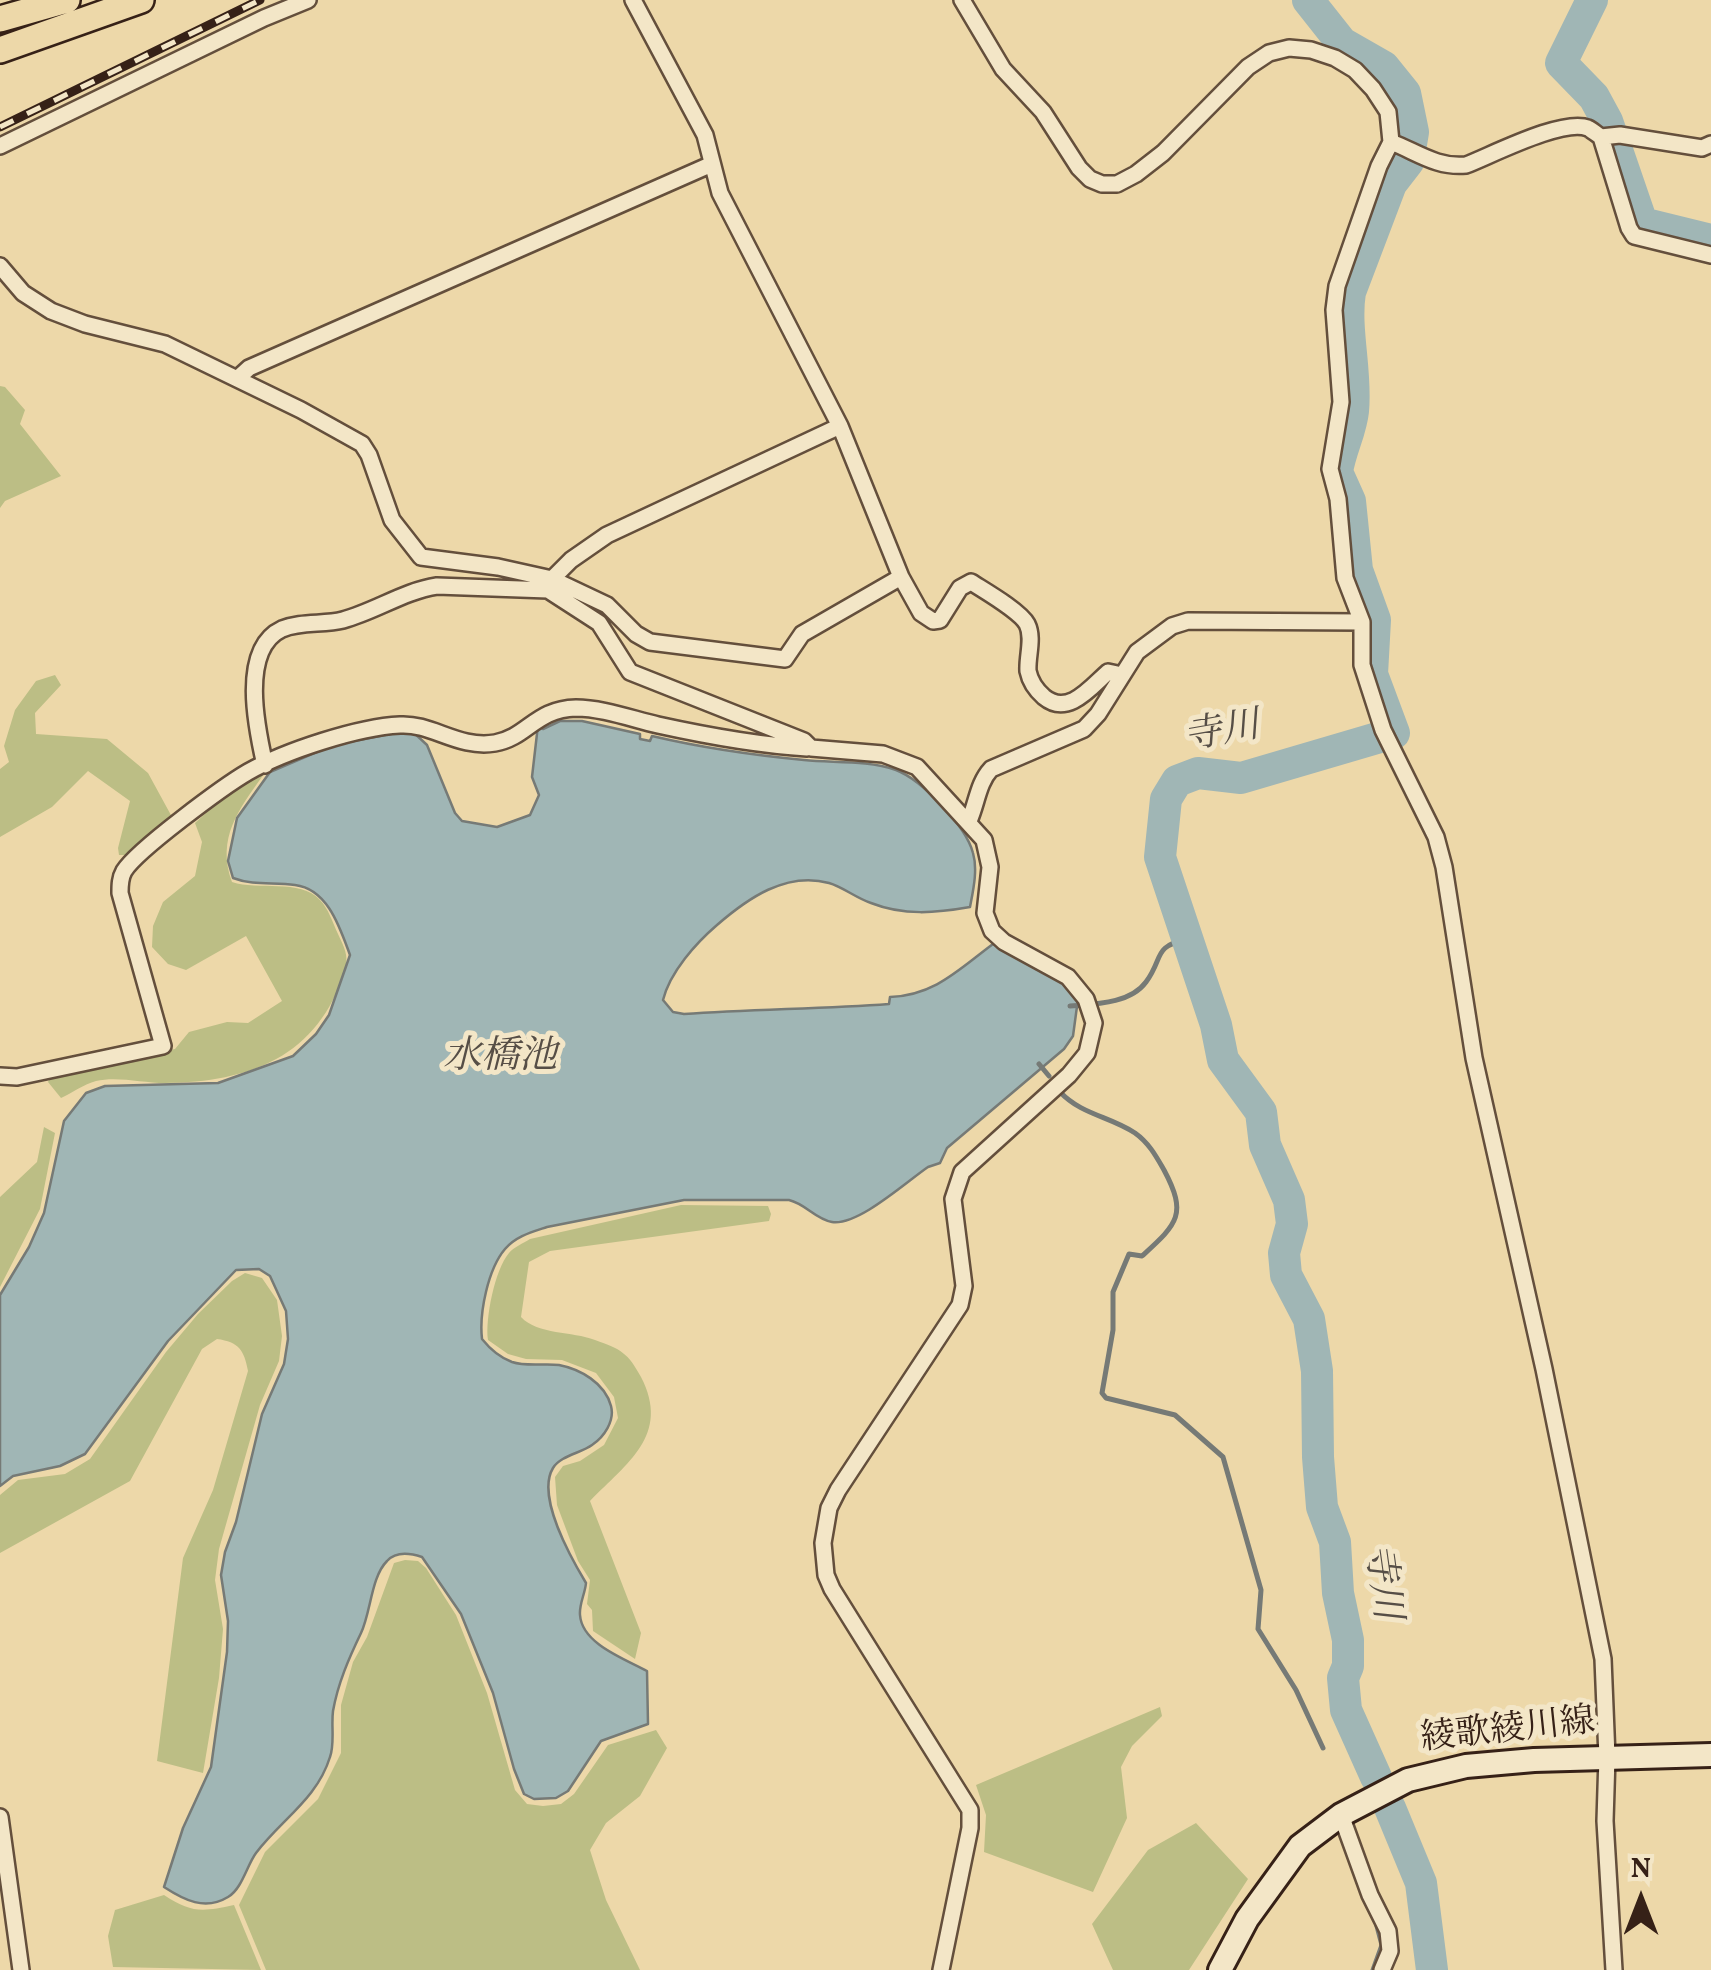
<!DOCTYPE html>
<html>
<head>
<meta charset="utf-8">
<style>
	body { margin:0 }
	#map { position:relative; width:1711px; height:1970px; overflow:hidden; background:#edd8a9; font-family:Vollkorn,serif }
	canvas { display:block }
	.north { position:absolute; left:1591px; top:1850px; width:100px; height:100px; -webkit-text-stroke:8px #f3e6c7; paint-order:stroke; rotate:0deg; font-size:28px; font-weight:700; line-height:40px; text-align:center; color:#362117 }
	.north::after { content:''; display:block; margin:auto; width:35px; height:45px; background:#362117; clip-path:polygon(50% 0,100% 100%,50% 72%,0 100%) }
</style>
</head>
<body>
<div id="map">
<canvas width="1711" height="1970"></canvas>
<div class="north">N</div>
</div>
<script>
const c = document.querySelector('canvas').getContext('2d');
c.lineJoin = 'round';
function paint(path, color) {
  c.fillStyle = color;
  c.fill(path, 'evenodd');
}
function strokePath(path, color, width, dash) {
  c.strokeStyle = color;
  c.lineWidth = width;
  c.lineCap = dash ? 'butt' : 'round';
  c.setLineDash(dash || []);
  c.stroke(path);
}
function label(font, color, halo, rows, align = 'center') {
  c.font = font + ' Vollkorn,"Noto Serif JP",serif';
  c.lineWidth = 10;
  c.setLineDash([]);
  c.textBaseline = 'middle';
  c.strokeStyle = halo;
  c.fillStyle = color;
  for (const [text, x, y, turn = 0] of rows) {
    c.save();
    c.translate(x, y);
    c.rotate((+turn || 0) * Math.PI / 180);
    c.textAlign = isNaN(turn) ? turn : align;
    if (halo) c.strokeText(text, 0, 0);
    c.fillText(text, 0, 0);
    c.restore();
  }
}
paint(new Path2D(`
	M0,386l5,1 20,23 -5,14 41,52 -56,25 -5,7z
	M55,675l6,10 -26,28 1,21 71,5 41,34 24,44 -43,38h-10l-1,-7 12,-47 -42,-30 -36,36 -52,30v-68l9,-7 -5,-16 11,-36 21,-29z
	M264,774c-25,35 -48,64 -32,108 26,9 68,-4 88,18 8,8 13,23 18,34 6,13 11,21 7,36 -27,87 -95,112 -180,113 -22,0 -48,-7 -69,-2 -12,3 -24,12 -35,17l-13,-16 4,-8 123,-25 14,-17 38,-10 21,1 34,-22 -36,-65 -60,34 -18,-6 -16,-17 1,-21 10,-24 32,-26 7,-34 -7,-19 34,-31z
	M44,1127l11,6 -15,76 -40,78v-90l37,-35z
	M681,1205l87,1 3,8 -2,7 -219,30 -21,11 -8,55c17,18 51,14 74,23 26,9 33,13 46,37 30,58 -14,86 -51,124l51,132 -6,26 -42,-28 -1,-21 -5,-6 3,-24 -12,-19 -21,-56 -2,-28 8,-11 17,-5 24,-16 14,-27 -4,-21 -18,-24 -34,-13 -36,-1 -18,-5 -20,-14c-3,-21 7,-71 21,-87 5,-6 15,-10 21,-14z
	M245,1273l17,5 15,22 5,36 -3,25 -19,44 -41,144 -4,31 8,49 -4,49 -16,95 -46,-12 26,-203 30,-68 35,-119c-4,-21 -9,-29 -31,-32l-15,10 -72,132 -130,72v-58l18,-15 47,-6 25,-15 76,-107 32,-38 34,-33z
	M405,1560l13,1 8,7 30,47 31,78 28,97 12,14 16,2 18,-2 13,-10 34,-49 48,-15 11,18 -27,48 -34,27 -16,27 16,50 34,70h-374l-27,-65 26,-53 53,-53 23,-46v-48l12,-43 14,-25 27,-74z
	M1160,1707l2,9 -30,30 -11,21 6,51 -34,74 -109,-40 2,-37 -10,-30z
	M1196,1823l52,56 -59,91h-76l-21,-46 56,-74z
	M164,1895c27,18 38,17 70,10l27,65 -148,-3 -5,-31 7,-26z`), '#bcbe85');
const water = new Path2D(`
	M560,721h22l58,13v5l10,2 2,-5c51,12 100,19 152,24 30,3 63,0 92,10 26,10 70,56 77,83 5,17 0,38 -3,54 -34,6 -66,9 -99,-4 -15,-5 -28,-16 -42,-20 -43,-12 -82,16 -112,42 -21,18 -47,47 -54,75l10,12 11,2c69,-5 136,-5 205,-10l1,-7c45,-2 68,-27 103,-53l73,40 12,15 -5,37 -9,13 -117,99 -7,15 -12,4c-22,15 -70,59 -96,55 -17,-3 -26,-18 -43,-22h-105l-137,27c-15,5 -31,9 -42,22 -17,20 -26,64 -23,90 8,10 19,19 30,23 15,5 32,1 47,3 21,4 46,18 52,41 4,15 -7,31 -19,39 -11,8 -32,11 -39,23 -17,28 18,90 33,115 -1,11 -7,21 -6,32 2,29 45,44 67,56l1,53 -47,17 -33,50 -12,7 -22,1 -10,-5 -10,-25 -21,-76 -32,-79 -39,-57c-12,-4 -26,-6 -35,4 -16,16 -16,51 -26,72 -12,25 -23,50 -28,78 -2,15 2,32 -3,46 -13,42 -48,62 -74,96 -9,12 -14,36 -28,44 -23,14 -44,3 -64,-10l19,-59 28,-61 16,-115 1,-31 -7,-46 4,-23 11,-30 26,-108 22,-50 4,-25 -2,-28 -16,-35 -11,-7 -23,1 -68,71 -83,113 -25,12 -47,10 -13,10v-191l29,-48 15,-34 20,-92 22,-28 19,-7 113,-3 75,-27 23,-22 13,-19 21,-60c-10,-27 -22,-66 -55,-70 -22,-3 -41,1 -62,-7l-5,-17 9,-43 33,-46 63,-27 78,-15 16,15 28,68 7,8 35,6 33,-12 9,-20 -7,-18 6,-52 5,4z`);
paint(water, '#a0b6b5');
strokePath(water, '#767a76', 2.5);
strokePath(new Path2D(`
	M1070,1006c24,-2 60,-2 76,-24 18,-24 6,-35 41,-43
	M1039,1064l10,12
	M1060,1092c22,23 49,24 75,41 14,10 21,23 29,37 24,45 13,54 -22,86l-13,-2 -16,38v38l-11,63 4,5 69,17 48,42 38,133 -3,39 38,61 27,58
	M1373,1970l9,-25 -5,-19`), '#767a76', 5);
strokePath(new Path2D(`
	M1308,0l34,43 42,24 21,26 8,39 -5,30 -17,22 -41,108c-6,37 7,80 3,119 -2,20 -13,40 -16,61l13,29 7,69 18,50 -3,54 22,59 -153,45 -43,-5 -21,8 -11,18 -6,58 56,168 7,35 38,52 4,33 24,55 3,24 -8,29 2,22 23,44 8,52 1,86 4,50 13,35 3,51 10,47v26l-5,12 3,32 30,67
	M1592,0l-31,63 33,34 13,24 35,102 69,17
	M1390,1808l31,75 11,87`), '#a0b6b5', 32);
const minor = new Path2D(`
	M633,0l72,135 15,58 120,233 -233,109 -36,25 -19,19 -4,11 51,33 31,49 174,69 7,7 72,6 34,13 67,73 6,27 -5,46 7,18 12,11 64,35 18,22 8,24 -7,30 -18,22 -107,97 -9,27 11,87 -4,19 -122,185 -9,18 -6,35 3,32 6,14 138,221v18l-29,142
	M962,0l41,69 40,43 36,56 11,11 12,5h15l19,-10 27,-21 85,-86 21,-14 20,-5 22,2 24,8 20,12 18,19 15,23 3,30 -12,24 -42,120 -3,24 7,92 -11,67 8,30 7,79 17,44v43l21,65 53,107 8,30 30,191 70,311 59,290 4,98 -2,64 9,149
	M1601,137l19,-2 82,13 9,-4
	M1391,142c26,10 46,26 75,23 26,-10 97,-47 122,-37 1,0 11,8 13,9l28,91 5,8 77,19
	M0,146l264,-128 44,-18
	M0,266l23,27 28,18 34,13 80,20 136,66 61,34 7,11 23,65 29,37 77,10 54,12 55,26 29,29 14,8 135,17 17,-25 99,-57 -61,-151
	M238,378l11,-10 463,-204
	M901,577l20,36 12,8 7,-1 20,-32 11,-6c14,9 49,29 56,42 7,14 0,32 1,47 2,10 8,19 16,26 24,20 47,-10 64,-25l14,3
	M265,765c-8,-35 -26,-116 17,-136 19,-8 42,-4 61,-9 33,-9 61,-29 94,-34l111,4
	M969,821c8,-18 9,-38 22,-52l93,-40 14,-15 39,-62 35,-26 16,-5 174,1
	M0,1076l17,1 146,-31 -43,-153c0,-8 0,-15 4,-22 13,-21 100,-85 124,-99 37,-21 110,-45 152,-47 32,-2 58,24 95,18 33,-6 40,-34 81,-35 26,0 56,11 82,17 50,11 98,20 149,23
	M1341,1815l29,80 18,36 2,20 -8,19
	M0,1817l21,153`);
const secondary = new Path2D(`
	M1220,1970l27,-51 53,-73 41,-31 67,-35 58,-14 68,-6 177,-5`);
const trunk = new Path2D(`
	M0,19l67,-19
	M0,50l141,-50`);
strokePath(minor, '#644f3c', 20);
strokePath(secondary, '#362117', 28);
strokePath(trunk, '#362117', 30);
strokePath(minor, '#f3e6c7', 15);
strokePath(secondary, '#f3e6c7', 22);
strokePath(trunk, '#edd8a9', 25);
const rail = new Path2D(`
	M0,127l260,-127`);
strokePath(rail, '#362117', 9);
strokePath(rail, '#f3e6c7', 5, [15]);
label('35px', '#362117', '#f3e6c7', [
	["綾歌綾川線",1508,1733,-6]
]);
label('italic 38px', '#564e46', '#f3e6c7', [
	["寺川",1222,735,-10],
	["水橋池",500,1060],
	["寺川",1379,1582,82]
]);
</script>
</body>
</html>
